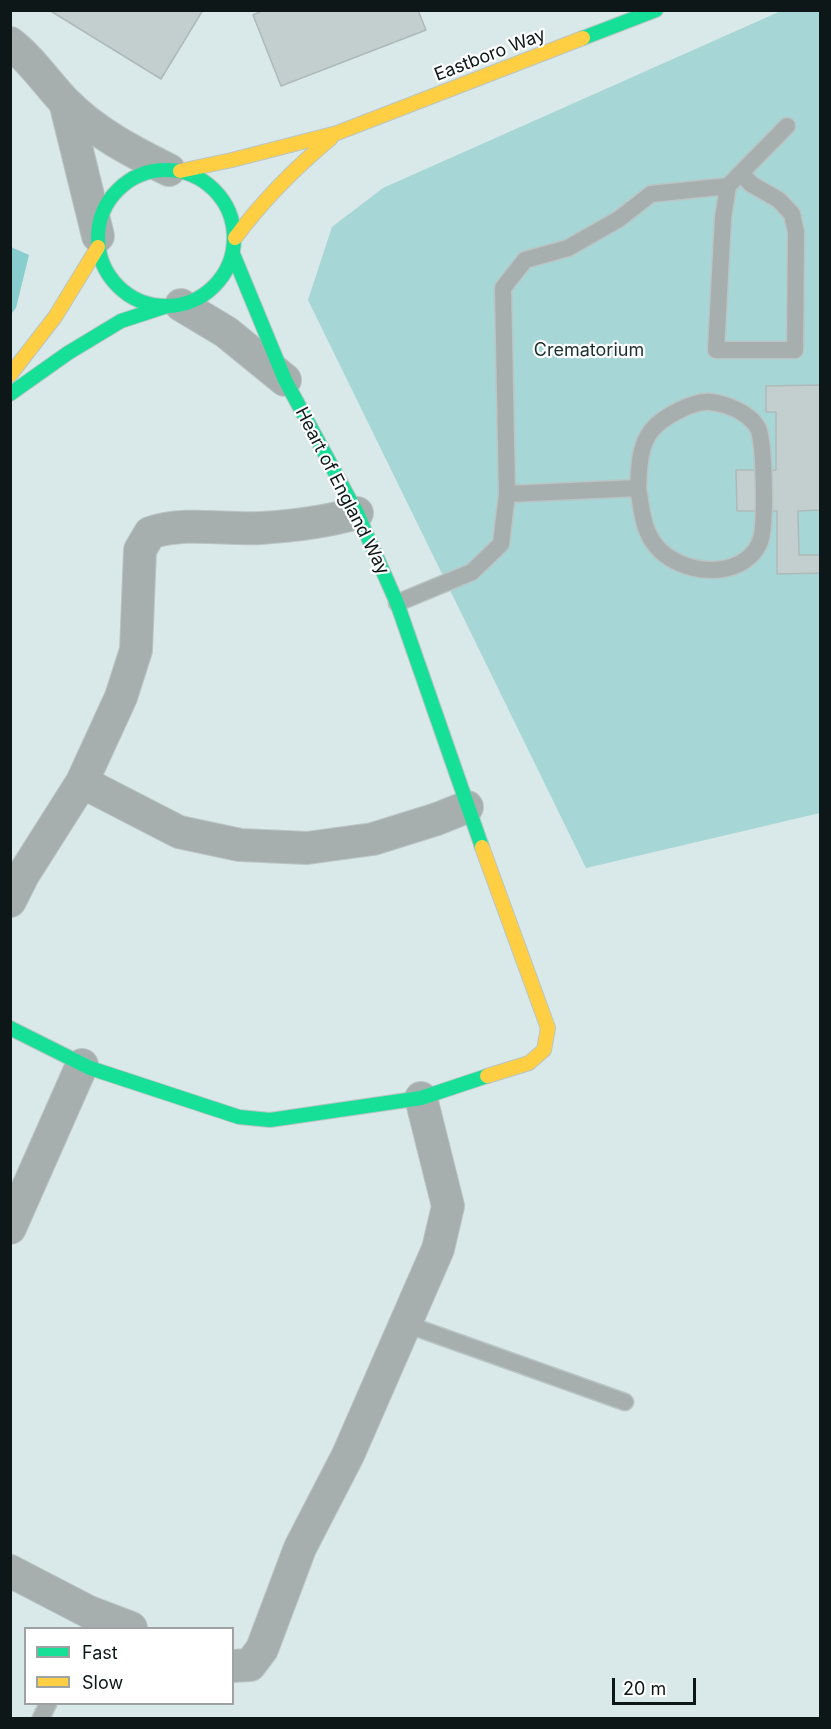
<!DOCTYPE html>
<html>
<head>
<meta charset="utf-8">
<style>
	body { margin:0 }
	#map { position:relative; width:831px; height:1729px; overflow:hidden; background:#d9e8e8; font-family:Inter,sans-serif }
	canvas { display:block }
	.frame { position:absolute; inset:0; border:12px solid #0d1717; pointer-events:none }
	.legend { position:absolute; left:24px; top:1627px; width:210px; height:78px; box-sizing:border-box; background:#fff; border:2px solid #9ea2a2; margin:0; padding:8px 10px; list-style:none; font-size:18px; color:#0d1717 }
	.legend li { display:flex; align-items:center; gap:12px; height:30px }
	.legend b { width:30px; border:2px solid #9ea2a2 }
	.scale { position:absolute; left:612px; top:1678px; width:84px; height:27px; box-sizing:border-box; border:3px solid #0d1717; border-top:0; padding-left:8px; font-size:18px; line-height:21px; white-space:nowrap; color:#0d1717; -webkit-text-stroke:4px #fff; paint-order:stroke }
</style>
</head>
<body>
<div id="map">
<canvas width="831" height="1729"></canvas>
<div class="frame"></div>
<ul class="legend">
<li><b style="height:8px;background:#16e098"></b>Fast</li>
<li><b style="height:8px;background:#ffcf43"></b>Slow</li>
</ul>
<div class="scale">20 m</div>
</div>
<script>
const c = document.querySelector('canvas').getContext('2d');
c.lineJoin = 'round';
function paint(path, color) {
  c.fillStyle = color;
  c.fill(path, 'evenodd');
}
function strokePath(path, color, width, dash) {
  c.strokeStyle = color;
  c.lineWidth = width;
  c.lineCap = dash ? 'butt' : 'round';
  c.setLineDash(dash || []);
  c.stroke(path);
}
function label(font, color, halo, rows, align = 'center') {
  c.font = font + ' Inter,sans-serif';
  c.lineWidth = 4.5;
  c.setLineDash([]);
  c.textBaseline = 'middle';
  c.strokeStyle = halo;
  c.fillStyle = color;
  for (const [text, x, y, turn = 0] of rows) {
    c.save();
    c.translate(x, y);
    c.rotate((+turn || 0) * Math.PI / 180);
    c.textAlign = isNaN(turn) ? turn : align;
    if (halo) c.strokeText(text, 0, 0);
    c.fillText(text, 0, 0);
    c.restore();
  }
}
paint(new Path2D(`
	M781,11h39v802l-234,55 -278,-568 24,-73 51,-39z`), '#a6d6d6');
paint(new Path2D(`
	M11,247l18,8 -13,53 -5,6z`), '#89cecf');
const building = new Path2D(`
	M49,10h154l-42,69z
	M264,10h154l8,20 -145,56 -28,-71z
	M820,385v125l-22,1 1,44h21v18l-43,1v-63h-40l-1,-41h40v-58h-10v-26z`);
paint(building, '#c3cfcf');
strokePath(building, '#aebab9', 1.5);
const lane = new Path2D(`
	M728,186l-5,32 -7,132h79l1,-118 -4,-18 -13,-14 -28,-16 -10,-11
	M507,494l131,-6c1,-19 1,-41 13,-57 11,-14 43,-31 60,-29 9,1 22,5 30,10 8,5 15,10 18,19 5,17 8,99 0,113 -18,37 -78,31 -102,3 -15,-17 -15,-38 -19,-59
	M397,603l75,-31 29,-28 6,-50 -4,-206 22,-28 43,-12 51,-29 32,-25 77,-8 59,-60
	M406,1324l219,78
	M41,1718l7,-14`);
const street = new Path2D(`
	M10,43c21,16 36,39 54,58 30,31 67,50 105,69
	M65,102l33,134
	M181,305l45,27 59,48
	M82,782l97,50 61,13 67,3 66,-9 64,-20 30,-12
	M10,901l13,-26 59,-93 39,-85 15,-47 4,-100 10,-17c35,-12 74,-3 111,-5 32,-2 65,-6 96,-15
	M10,1228l72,-163
	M10,1571l79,41 42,16
	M232,1666l18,-1 12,-16 38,-101 48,-93 90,-206 10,-43 -27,-108`);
const fast = new Path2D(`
	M583,38l73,-28
	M98 238a68 68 0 1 1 136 0a68 68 0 1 1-136 0Z
	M233,254l52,126 72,133 40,90 85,244
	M10,394l58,-41 53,-32 46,-15
	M10,1028l80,40 149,49 31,3 151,-22 66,-22`);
const slow = new Path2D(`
	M180,171l52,-11 105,-27 246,-95
	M235,238c28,-38 60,-70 96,-100
	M10,375l45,-58 43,-70
	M482,847l66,181 -4,22 -15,13 -42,13`);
strokePath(lane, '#bac5c5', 19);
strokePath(street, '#bac5c5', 34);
strokePath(fast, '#bac5c5', 16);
strokePath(slow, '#bac5c5', 16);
strokePath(lane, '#a7aeae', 16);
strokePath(street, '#a7aeae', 32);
strokePath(fast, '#16e098', 14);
strokePath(slow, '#ffcf43', 14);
label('18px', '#0d1717', '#fff', [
	["Eastboro Way",490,55,-21],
	["Heart of England Way",342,491,63]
]);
label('18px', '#1b3030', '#fff', [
	["Crematorium",589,351]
]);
</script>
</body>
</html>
